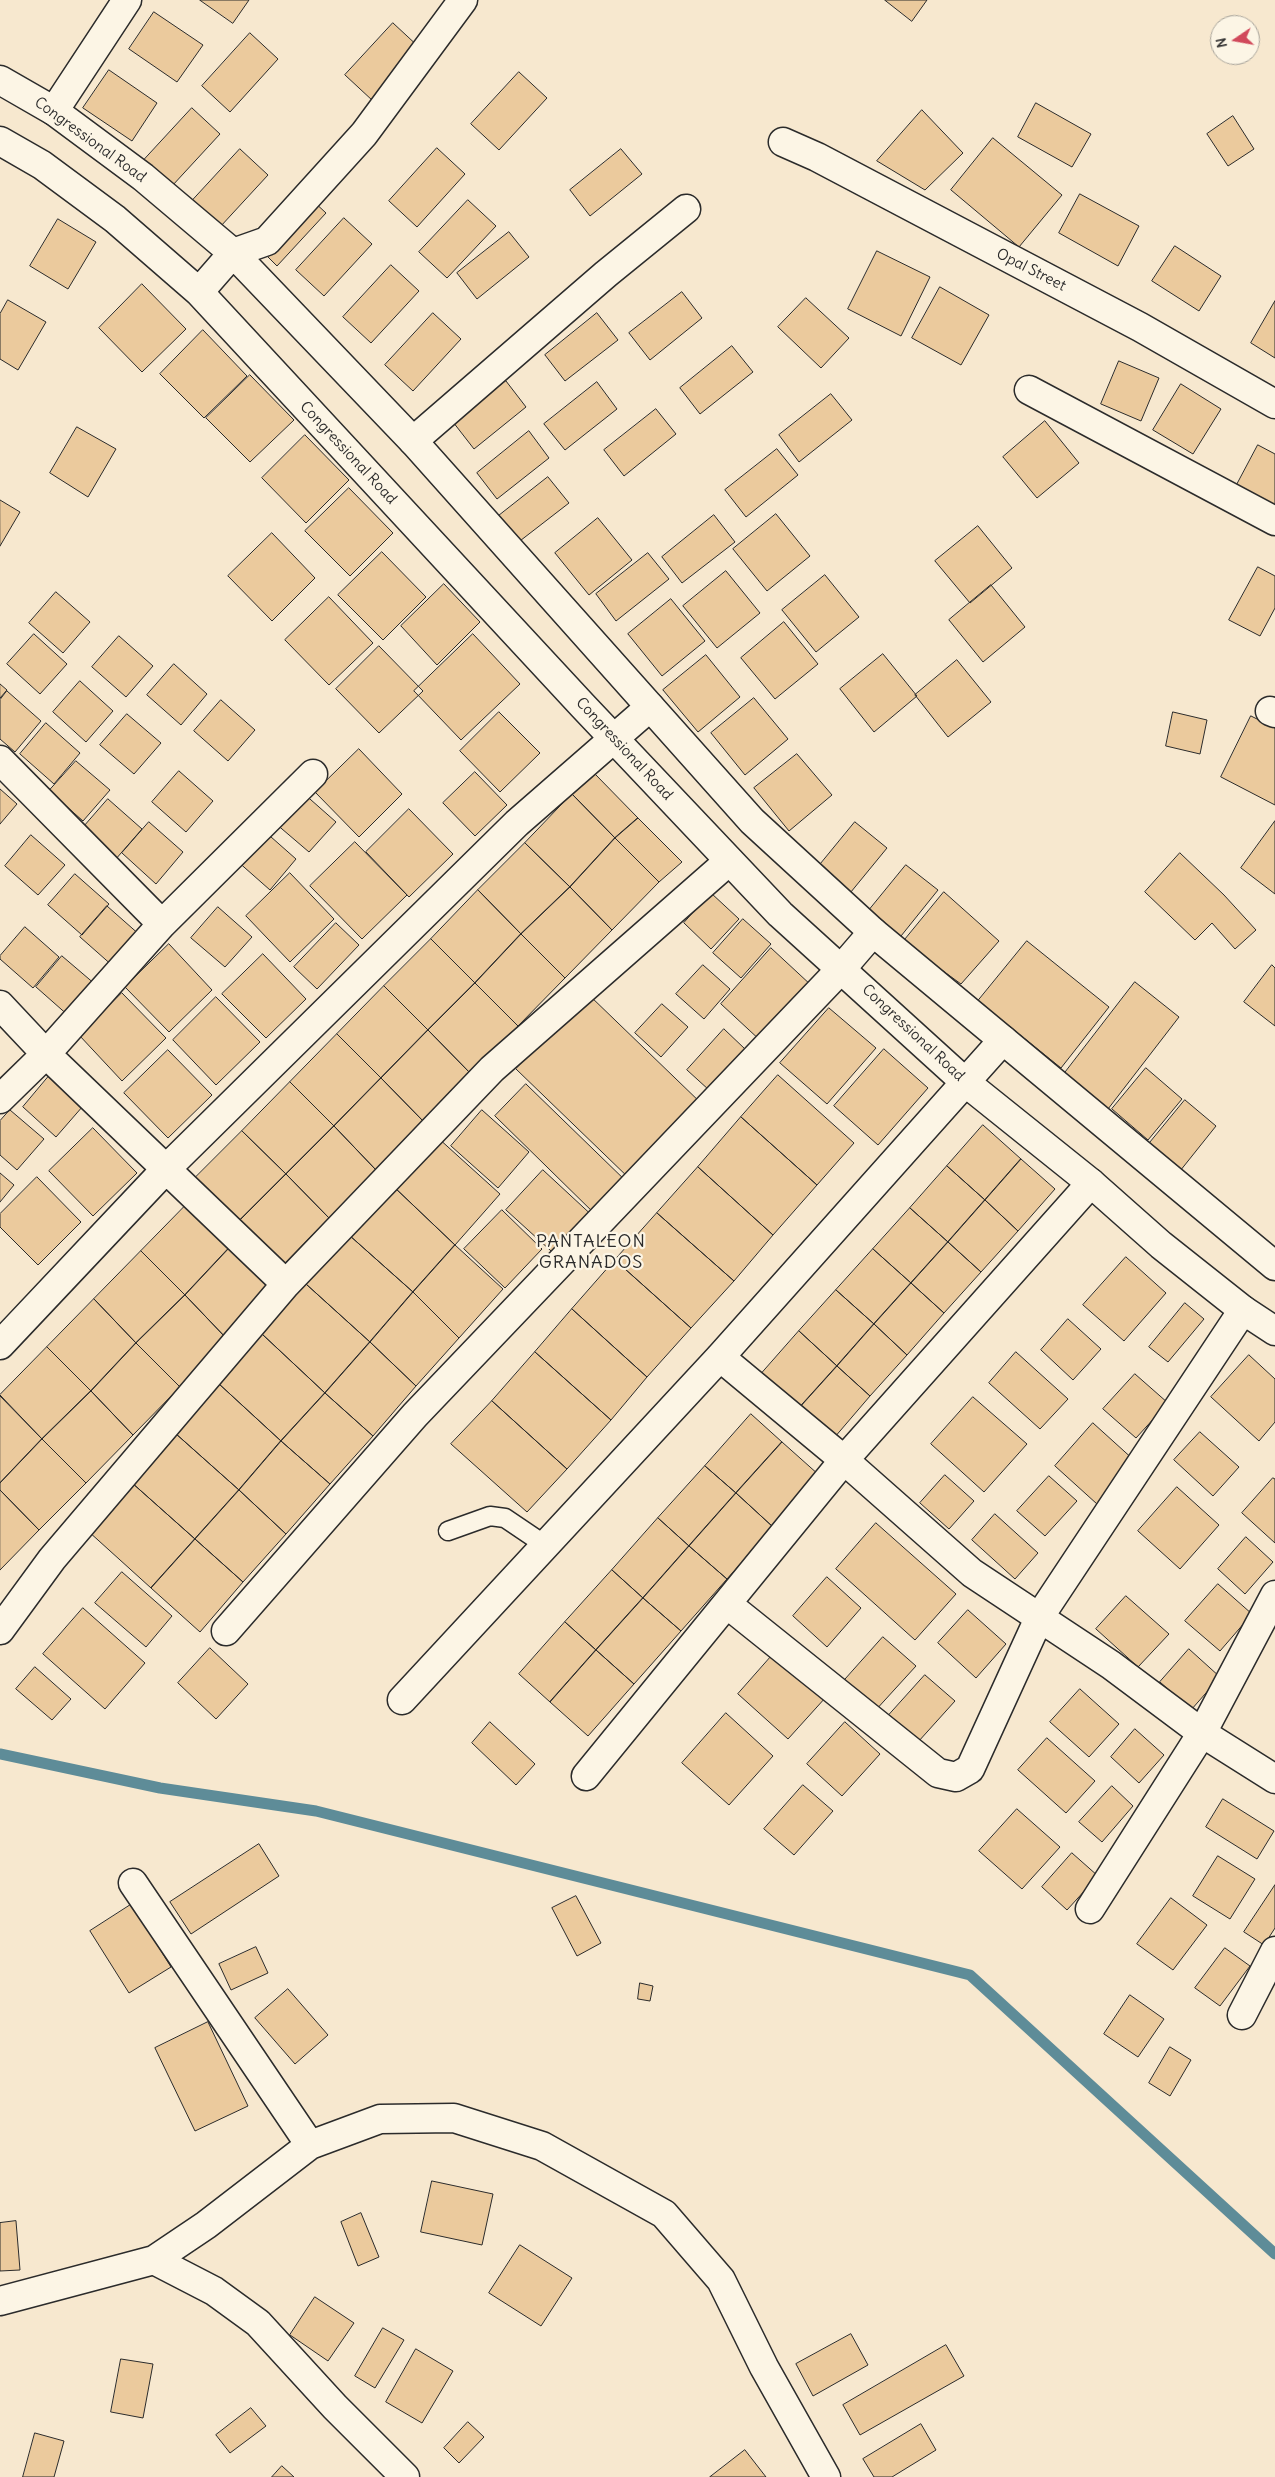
<!DOCTYPE html>
<html>
<head>
<meta charset="utf-8">
<style>
	body { margin:0 }
	#map { position:relative; width:1275px; height:2477px; overflow:hidden; background:#f7e8cf; font-family:Delius,sans-serif }
	canvas { display:block }
	.north { position:absolute; left:1210px; top:15px; width:50px; height:50px; box-sizing:border-box; background:#fcf5e5; border:1px solid #a8a49b; border-radius:50%; rotate:258deg; font-size:14px; font-weight:700; line-height:20px; text-align:center; color:#2b2b2b }
	.north::after { content:''; display:block; margin:auto; width:18px; height:22px; background:#d1495b; clip-path:polygon(50% 0,100% 100%,50% 72%,0 100%) }
</style>
</head>
<body>
<div id="map">
<canvas width="1275" height="2477"></canvas>
<div class="north">N</div>
</div>
<script>
const c = document.querySelector('canvas').getContext('2d');
c.lineJoin = 'round';
function strokePath(path, color, width, dash) {
  c.strokeStyle = color;
  c.lineWidth = width;
  c.lineCap = dash ? 'butt' : 'round';
  c.setLineDash(dash || []);
  c.stroke(path);
}
function paint(path, color) {
  c.fillStyle = color;
  c.fill(path, 'evenodd');
}
function label(font, color, halo, rows, align = 'center') {
  c.font = font + ' Delius,sans-serif';
  c.lineWidth = 4.5;
  c.setLineDash([]);
  c.textBaseline = 'middle';
  c.strokeStyle = halo;
  c.fillStyle = color;
  for (const [text, x, y, turn = 0] of rows) {
    c.save();
    c.translate(x, y);
    c.rotate((+turn || 0) * Math.PI / 180);
    c.textAlign = isNaN(turn) ? turn : align;
    if (halo) c.strokeText(text, 0, 0);
    c.fillText(text, 0, 0);
    c.restore();
  }
}
strokePath(new Path2D(`
	M0,1754l160,34 156,23 654,164 305,279`), '#5e8c98', 11);
const building = new Path2D(`
	M200,0h49l-16,23z
	M885,0h42l-15,21z
	M154,12l49,33 -26,37 -48,-33z
	M393,23l28,26 -48,52 -28,-26z
	M250,33l28,26 -48,53 -28,-26z
	M109,70l48,33 -25,38 -49,-33z
	M519,72l28,26 -48,52 -28,-26z
	M1036,103l55,31 -19,33 -54,-30z
	M192,108l28,26 -48,52 -28,-26z
	M922,110l41,43 -38,37 -48,-29z
	M1233,116l21,33 -26,17 -21,-32z
	M993,138l69,57 -43,52 -68,-57z
	M437,148l28,26 -48,53 -28,-26z
	M240,149l28,26 -48,52 -28,-26z
	M621,149l21,25 -52,42 -20,-26z
	M298,187l28,26 -49,53 -27,-27z
	M1080,194l59,32 -21,40 -59,-33z
	M468,200l28,26 -49,52 -28,-26z
	M344,218l28,26 -48,52 -28,-26z
	M58,219l38,23 -28,47 -38,-23z
	M509,232l20,25 -52,42 -20,-26z
	M1175,246l46,30 -22,35 -47,-30z
	M877,251l53,26 -29,59 -53,-27z
	M391,265l28,26 -48,52 -28,-26z
	M142,284l44,45 -44,43 -43,-44z
	M940,287l49,28 -28,50 -49,-27z
	M682,292l20,26 -52,42 -21,-27z
	M806,298l43,40 -28,30 -43,-41z
	M8,300l38,22 -28,48 -18,-11v-45z
	M1275,301v57l-24,-15z
	M433,313l28,26 -48,52 -28,-26z
	M597,313l21,27 -53,41 -20,-26z
	M203,330l44,46 -43,42 -44,-44z
	M732,346l21,26 -53,42 -20,-26z
	M1119,361l40,17 -18,43 -40,-17z
	M250,375l44,45 -44,42 -44,-44z
	M506,381l20,26 -52,42 -21,-27z
	M597,382l20,27 -52,41 -21,-26z
	M1181,384l40,25 -28,45 -40,-24z
	M831,394l21,26 -53,42 -20,-27z
	M656,409l20,25 -52,42 -20,-26z
	M1045,421l34,42 -42,35 -34,-41z
	M77,427l39,22 -28,48 -38,-24z
	M529,431l20,27 -52,41 -20,-26z
	M305,435l44,45 -43,43 -44,-45z
	M1258,445l17,9v63l-43,-23z
	M777,449l21,26 -52,42 -21,-27z
	M548,477l21,26 -53,41 -20,-26z
	M349,488l44,45 -43,43 -45,-45z
	M0,500l20,12 -20,34z
	M776,514l34,42 -43,35 -34,-42z
	M714,515l21,27 -53,41 -20,-26z
	M598,518l34,42 -43,35 -34,-42z
	M978,526l34,42 -42,35 -35,-42z
	M272,533l43,45 -43,43 -44,-45z
	M382,552l44,45 -43,43 -45,-45z
	M648,553l21,26 -53,42 -20,-27z
	M1258,567l17,9v32l-15,28 -31,-16z
	M726,571l34,42 -43,35 -34,-42z
	M825,575l34,42 -43,35 -34,-42z
	M444,584l36,38 -43,43 -36,-39z
	M991,585l34,42 -42,35 -34,-42z
	M56,592l34,30 -27,31 -34,-30z
	M329,597l44,46 -44,42 -44,-45z
	M671,599l34,42 -43,35 -34,-42z
	M784,622l34,42 -43,35 -34,-41z
	M34,634l33,30 -27,30 -33,-30z
	M473,634l47,50 -59,56 -47,-49z
	M119,636l34,30 -27,31 -34,-30z
	M379,646l44,45 -44,42 -43,-44z
	M883,654l34,42 -43,36 -34,-43z
	M706,655l34,42 -42,35 -35,-42z
	M957,660l34,42 -43,35 -33,-42z
	M174,664l33,30 -26,31 -34,-30z
	M80,681l33,30 -27,31 -33,-30z
	M0,684l7,6 -7,8z
	M7,691l34,30 -26,31 -15,-13v-39z
	M754,698l34,41 -43,36 -34,-42z
	M221,700l34,30 -27,31 -34,-30z
	M499,712l41,41 -40,39 -40,-41z
	M1173,712l34,8 -7,34 -34,-8z
	M127,714l34,29 -27,31 -34,-29z
	M1251,716l24,12v77l-54,-28z
	M46,723l34,30 -26,31 -34,-30z
	M359,749l43,45 -43,43 -44,-45z
	M797,754l35,41 -43,36 -35,-43z
	M76,761l34,29 -27,31 -34,-30z
	M179,771l34,30 -27,31 -34,-30z
	M475,772l32,33 -32,31 -32,-33z
	M595,774l43,44 -23,20 -43,-44z
	M0,789l17,15 -17,20z
	M302,792l34,30 -27,30 -34,-29z
	M572,794l43,44 -45,49 -45,-44z
	M108,799l34,30 -27,31 -34,-30z
	M409,809l44,45 -44,43 -43,-45z
	M638,818l44,44 -23,20 -44,-44z
	M1275,821v73l-34,-26z
	M149,822l34,30 -27,32 -34,-31z
	M855,822l32,26 -41,50 -32,-26z
	M262,829l34,30 -26,31 -34,-30z
	M31,835l34,30 -27,30 -33,-29z
	M615,838l44,44 -47,48 -42,-43z
	M355,842l52,53 -45,44 -52,-53z
	M525,843l45,44 -49,47 -43,-44z
	M1180,853l44,42 32,35 -21,19 -23,-26 -17,17 -50,-48z
	M906,865l32,25 -41,51 -31,-27z
	M290,873l44,46 -44,43 -44,-46z
	M75,874l34,30 -27,31 -34,-30z
	M570,887l42,43 -47,48 -44,-44z
	M478,890l43,44 -46,49 -44,-44z
	M944,892l55,49 -38,43 -58,-42z
	M711,893l28,26 -28,30 -27,-26z
	M107,906l34,30 -27,31 -34,-30z
	M218,907l34,30 -27,30 -34,-29z
	M743,919l28,25 -30,34 -28,-25z
	M336,923l23,22 -42,44 -23,-22z
	M25,927l34,30 -26,31 -33,-29v-3z
	M521,934l44,44 -47,48 -43,-43z
	M431,939l44,44 -47,47 -44,-44z
	M1027,941l82,66 -48,61 -83,-67z
	M169,944l43,46 -43,42 -44,-45z
	M771,948l41,38 -50,56 -41,-38z
	M263,954l43,45 -40,39 -44,-44z
	M62,956l34,29 -26,32 -34,-30z
	M703,965l27,24 -26,30 -28,-25z
	M1272,965l3,3v58l-31,-24z
	M1135,982l44,35 -71,92 -44,-35z
	M475,983l43,43 -47,48 -43,-44z
	M384,986l44,44 -47,48 -44,-44z
	M122,993l44,45 -44,43 -43,-46z
	M588,994l116,112 -72,75 -116,-112z
	M216,997l44,45 -44,43 -43,-45z
	M662,1004l26,23 -27,30 -26,-24z
	M829,1008l47,40 -49,56 -47,-41z
	M724,1029l21,20 -36,41 -22,-20z
	M428,1030l43,44 -47,48 -43,-44z
	M337,1034l44,44 -47,48 -44,-44z
	M884,1049l44,39 -50,57 -44,-39z
	M168,1050l44,45 -44,43 -44,-45z
	M1146,1068l36,31 -34,41 -36,-31z
	M778,1075l76,68 -37,42 -76,-68z
	M49,1076l34,30 -27,31 -33,-30z
	M381,1078l43,44 -48,48 -42,-44z
	M290,1082l44,44 -48,48 -44,-43z
	M526,1084l104,101 -31,33 -104,-102z
	M1185,1100l31,26 -36,45 -32,-26z
	M10,1110l34,29 -27,31 -17,-15v-34z
	M482,1110l47,42 -31,36 -47,-42z
	M741,1117l76,68 -44,50 -75,-68z
	M983,1125l38,34 -36,41 -38,-34z
	M334,1126l42,44 -47,48 -43,-44z
	M93,1128l44,45 -44,43 -44,-45z
	M242,1131l44,43 -48,48 -43,-44z
	M437,1137l63,57 -45,51 -62,-59z
	M1021,1159l34,30 -37,42 -33,-31z
	M947,1166l38,34 -37,42 -38,-34z
	M698,1167l75,68 -39,46 -77,-68z
	M543,1170l54,50 -36,40 -55,-50z
	M0,1173l14,12 -14,17z
	M286,1174l43,44 -47,48 -44,-44z
	M37,1177l44,45 -43,43 -38,-38v-13z
	M393,1186l62,59 -42,47 -64,-57z
	M985,1200l33,31 -37,41 -33,-30z
	M188,1203l42,44 -45,48 -44,-44z
	M910,1208l38,34 -37,41 -38,-34z
	M502,1210l40,39 -37,39 -41,-39z
	M657,1213l77,68 -43,47 -76,-68z
	M349,1235l64,57 -43,50 -64,-58z
	M948,1242l33,30 -37,41 -33,-30z
	M455,1245l48,44 -44,49 -46,-46z
	M230,1247l45,44 -48,48 -42,-44z
	M873,1249l38,34 -37,41 -38,-34z
	M141,1251l44,44 -49,48 -42,-44z
	M1126,1257l40,36 -42,48 -41,-36z
	M615,1260l76,68 -44,49 -75,-68z
	M911,1283l33,30 -37,42 -33,-31z
	M306,1284l64,58 -45,51 -63,-59z
	M836,1290l38,34 -37,42 -38,-35z
	M413,1292l46,46 -43,48 -46,-44z
	M185,1295l42,44 -47,48 -44,-44z
	M94,1299l42,44 -45,48 -44,-44z
	M1185,1303l19,16 -36,43 -19,-15z
	M572,1309l75,68 -36,43 -76,-68z
	M1068,1319l33,30 -28,31 -32,-30z
	M874,1324l33,31 -37,41 -33,-30z
	M799,1331l38,35 -37,41 -38,-34z
	M262,1334l63,59 -44,48 -63,-58z
	M370,1342l46,44 -43,50 -48,-43z
	M136,1343l44,44 -47,48 -42,-44z
	M47,1347l44,44 -49,48 -42,-44z
	M535,1352l76,68 -44,49 -75,-68z
	M1016,1352l52,47 -28,30 -51,-46z
	M1249,1355l26,24v43l-16,19 -48,-44z
	M837,1366l33,30 -36,42 -34,-31z
	M1135,1374l33,29 -32,35 -33,-29z
	M218,1383l63,58 -42,49 -64,-57z
	M91,1391l42,44 -47,48 -44,-44z
	M325,1393l48,43 -43,48 -49,-43z
	M0,1396l42,43 -42,44z
	M973,1397l54,47 -43,48 -53,-48z
	M492,1401l75,68 -40,43 -76,-68z
	M751,1414l31,28 -46,51 -31,-27z
	M1093,1423l42,38 -38,43 -42,-38z
	M1200,1432l39,35 -26,29 -39,-36z
	M175,1433l64,57 -44,49 -64,-57z
	M42,1439l44,44 -47,47 -39,-40v-7z
	M281,1441l49,43 -44,50 -47,-44z
	M782,1442l37,33 -46,52 -37,-34z
	M705,1466l31,27 -47,53 -31,-28z
	M945,1475l29,26 -25,28 -29,-26z
	M1049,1476l28,25 -32,35 -28,-25z
	M1273,1478l2,1v64l-33,-30z
	M131,1482l64,57 -44,49 -63,-57z
	M1177,1487l42,38 -39,44 -42,-38z
	M0,1490l39,40 -39,40z
	M239,1490l47,44 -43,48 -48,-43z
	M736,1493l37,34 -46,52 -38,-33z
	M995,1514l43,39 -23,26 -43,-39z
	M658,1518l31,28 -46,52 -31,-28z
	M876,1523l80,71 -41,46 -79,-71z
	M1246,1537l27,25 -28,32 -27,-25z
	M195,1539l48,43 -43,50 -49,-44z
	M689,1546l38,33 -46,52 -38,-33z
	M612,1570l31,28 -47,52 -31,-28z
	M122,1572l50,44 -26,31 -51,-44z
	M827,1577l34,31 -34,39 -34,-31z
	M1218,1584l34,30 -32,37 -35,-30z
	M1126,1596l43,38 -31,33 -42,-38z
	M643,1598l38,33 -47,53 -38,-34z
	M83,1608l62,55 -40,46 -62,-55z
	M968,1610l38,34 -30,34 -38,-35z
	M565,1622l31,28 -46,52 -31,-28z
	M883,1637l33,29 -42,46 -32,-29z
	M210,1648l38,36 -32,35 -38,-36z
	M1189,1649l31,28 -29,33 -31,-28z
	M596,1650l38,34 -46,52 -38,-34z
	M776,1651l50,46 -38,42 -50,-45z
	M35,1667l36,32 -19,21 -36,-31z
	M925,1675l30,26 -37,41 -29,-27z
	M1080,1689l39,35 -30,33 -39,-35z
	M726,1713l47,43 -44,49 -47,-42z
	M490,1722l45,42 -19,21 -44,-42z
	M845,1722l35,32 -38,42 -35,-32z
	M1135,1729l29,26 -25,28 -28,-26z
	M1047,1738l48,43 -29,32 -48,-43z
	M803,1785l30,26 -39,44 -30,-26z
	M1112,1786l21,20 -31,36 -23,-20z
	M1223,1799l51,32 -17,28 -51,-32z
	M1017,1809l43,38 -38,42 -43,-38z
	M259,1844l20,32 -88,58 -21,-32z
	M1072,1853l26,23 -31,34 -25,-23z
	M1218,1856l37,23 -25,40 -37,-23z
	M1275,1885v43l-11,17 -20,-13z
	M576,1896l25,47 -24,13 -25,-48z
	M1171,1898l36,27 -34,45 -36,-26z
	M132,1904l39,63 -42,26 -39,-62z
	M256,1947l12,26 -37,17 -12,-26z
	M1225,1948l25,18 -30,40 -25,-18z
	M640,1983l13,3 -3,15 -12,-2z
	M288,1989l40,46 -33,29 -40,-46z
	M1130,1995l34,24 -26,38 -34,-23z
	M208,2022l40,84 -53,25 -40,-83z
	M1170,2047l21,13 -21,36 -21,-13z
	M432,2181l61,13 -11,51 -61,-13z
	M361,2213l18,44 -21,9 -17,-44z
	M16,2221l4,49 -20,1v-48z
	M520,2245l52,33 -31,48 -52,-33z
	M315,2297l39,26 -26,38 -38,-26z
	M383,2328l21,12 -29,48 -20,-12z
	M851,2334l17,31 -55,31 -17,-32z
	M946,2345l18,31 -104,59 -17,-30z
	M416,2349l37,22 -31,52 -36,-21z
	M121,2359l32,5 -10,54 -32,-6z
	M251,2408l15,18 -36,27 -14,-18z
	M468,2422l16,15 -25,26 -15,-15z
	M921,2424l15,26 -44,27h-18l-11,-18z
	M35,2433l29,8 -10,36h-31z
	M745,2450l21,27h-56z
	M282,2466l12,11h-22z`);
paint(building, '#ebca9d');
strokePath(building, '#2b2b2b', 1);
const lane = new Path2D(`
	M448,1531l42,-15 15,2 40,27`);
const street = new Path2D(`
	M54,111l73,-111
	M783,142l34,15 323,170 135,77
	M233,253l34,-12 97,-107 99,-134
	M1029,390l246,131
	M413,441l193,-167 80,-65
	M1270,711l5,2
	M0,760l162,164
	M0,1005l46,49 240,230
	M0,1099l46,-45 116,-130 151,-150
	M0,1345l166,-176 351,-346 133,-116
	M720,1357l124,103 128,113 139,92 91,68 73,46
	M727,1604l211,169 18,4 14,-8 70,-153 203,-306
	M0,1630l52,-71 234,-275 206,-215 237,-208
	M226,1631l189,-216 427,-447 31,-36
	M402,1700l318,-343 283,-317
	M586,1776l258,-316 247,-277
	M133,1883l177,262
	M1090,1909l112,-176 73,-138
	M1242,2015l33,-64
	M154,2260l60,31 44,32 77,84 70,70
	M0,2301l154,-41 52,-35 104,-80 70,-26 74,-1 88,28 122,68 57,66 43,87 62,110`);
const secondary = new Path2D(`
	M0,80l54,31 89,66 90,76 180,188 339,380 121,111 402,334
	M0,141l42,24 73,54 84,73 384,414 197,208 185,168 126,101 70,62 82,65 32,21
	M199,292l34,-39`);
strokePath(lane, '#2b2b2b', 21);
strokePath(street, '#2b2b2b', 31);
strokePath(secondary, '#2b2b2b', 31);
strokePath(lane, '#fcf5e5', 18);
strokePath(street, '#fcf5e5', 28);
strokePath(secondary, '#fcf5e5', 28);
label('15px', '#2b2b2b', '#fcf5e5', [
	["Congressional Road",90,140,36],
	["Opal Street",1031,270,27],
	["Congressional Road",348,453,47],
	["Congressional Road",624,749,47],
	["Congressional Road",913,1033,43]
]);
c.letterSpacing = '1px';
label('18px', '#2b2b2b', '#fcf5e5', [
	["PANTALEON",591,1242],
	["GRANADOS",591,1263]
]);
c.letterSpacing = '0px';
</script>
</body>
</html>
